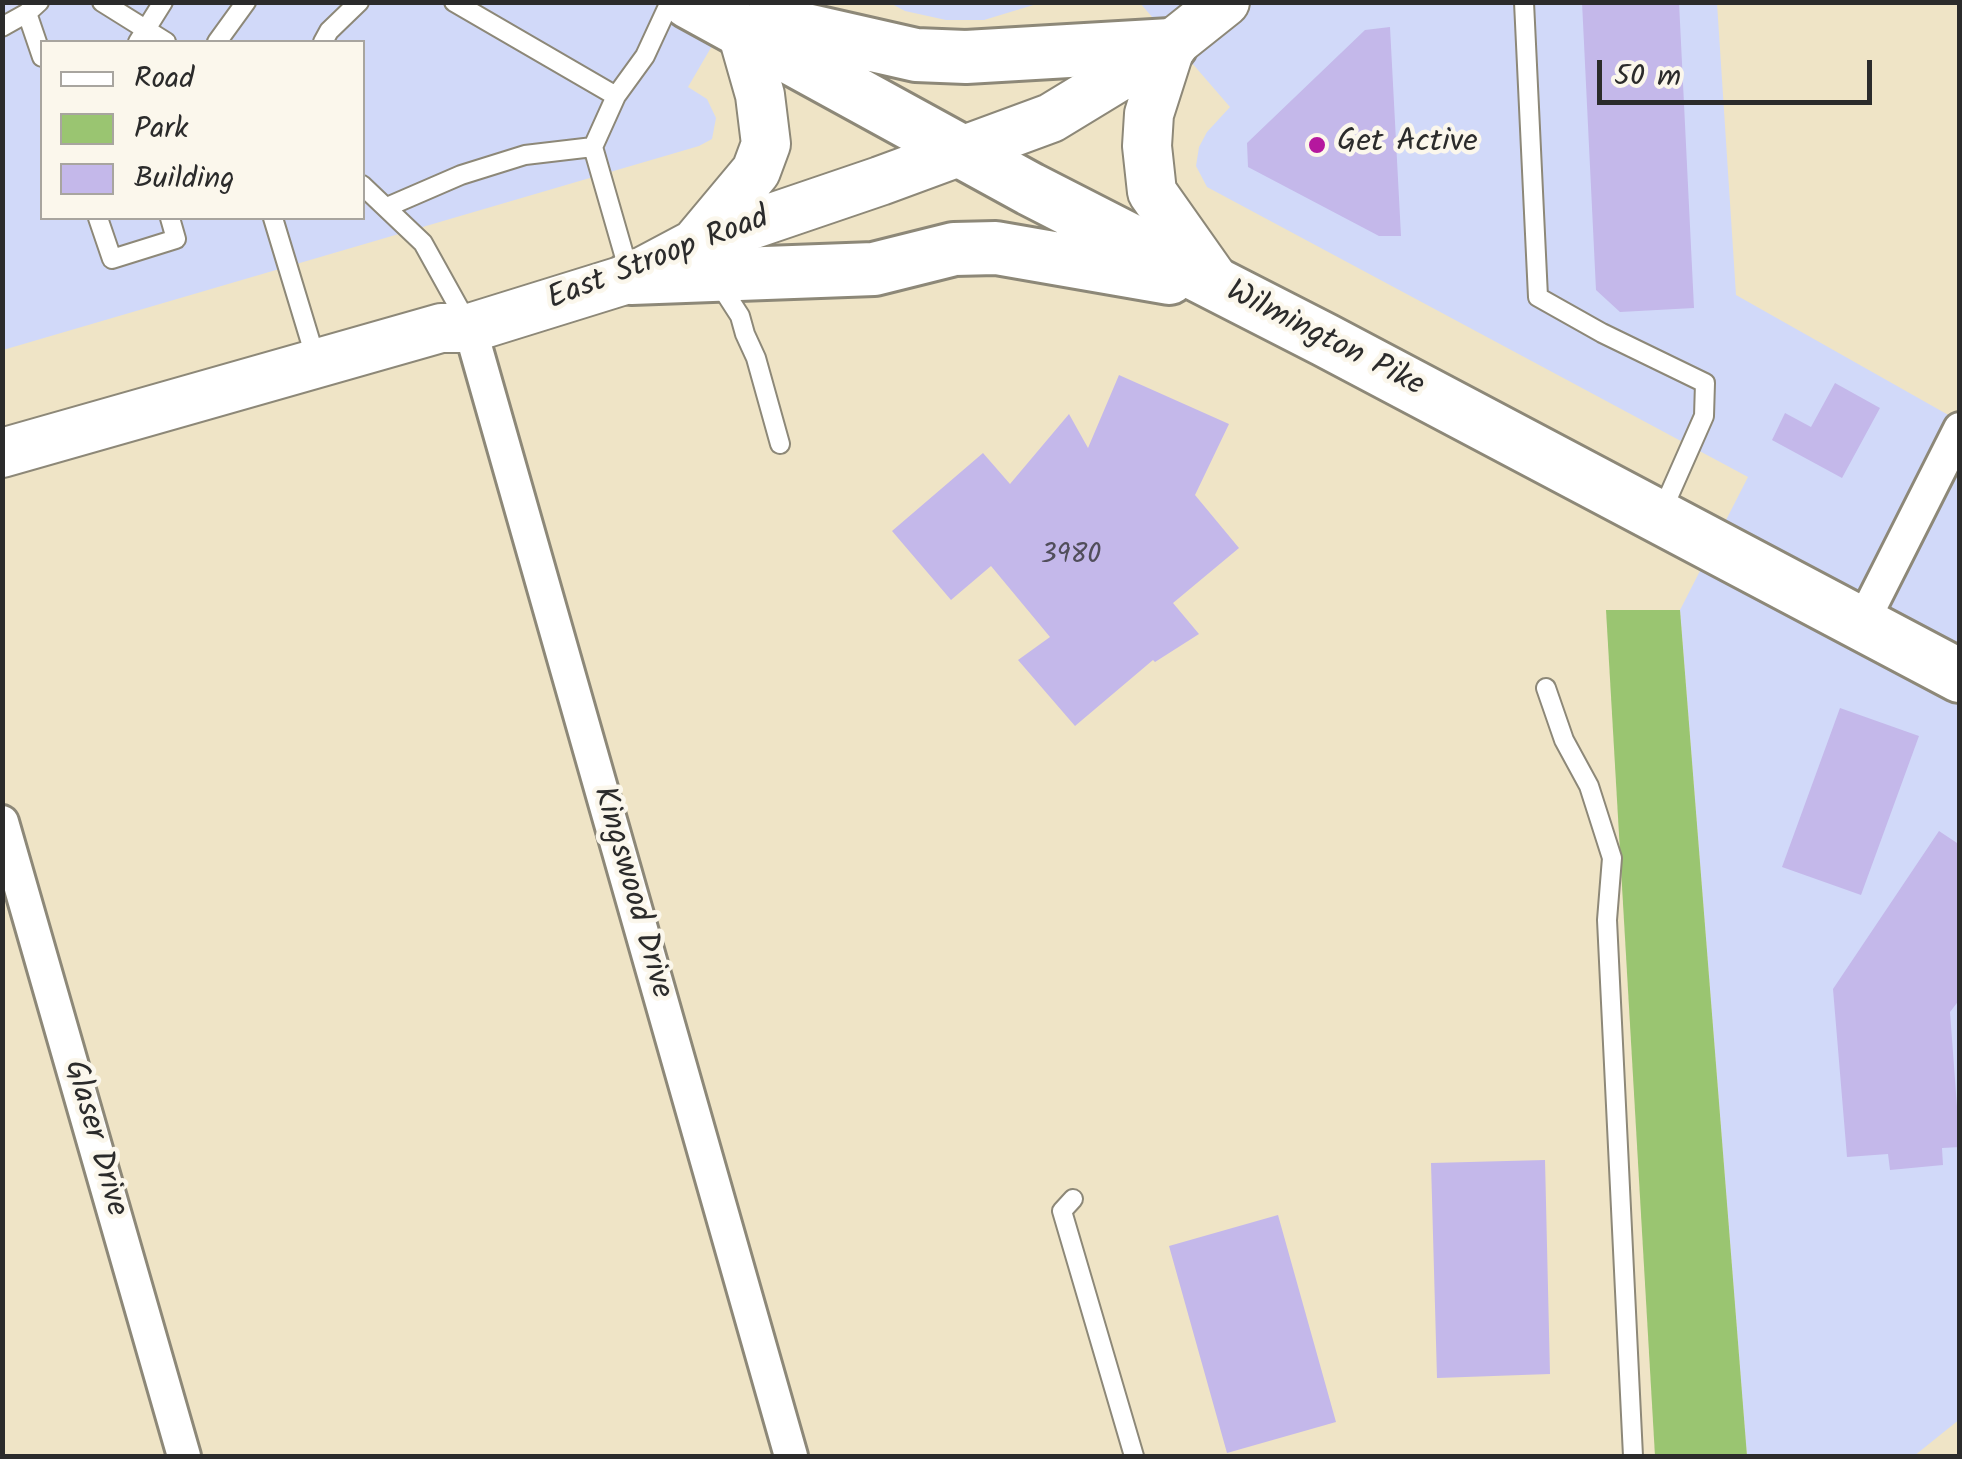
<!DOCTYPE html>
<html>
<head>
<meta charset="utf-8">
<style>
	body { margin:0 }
	#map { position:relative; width:1962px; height:1459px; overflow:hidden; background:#efe4c6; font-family:Kalam,sans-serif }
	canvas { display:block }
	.frame { position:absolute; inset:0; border:5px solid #2b2b2b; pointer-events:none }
	.legend { position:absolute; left:40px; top:40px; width:325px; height:180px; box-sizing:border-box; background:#fbf7ec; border:2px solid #a8a59f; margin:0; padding:12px 18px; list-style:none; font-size:30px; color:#2b2b2b }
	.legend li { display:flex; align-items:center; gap:20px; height:50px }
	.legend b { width:50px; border:2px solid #a8a59f }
	.scale { position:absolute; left:1597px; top:60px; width:275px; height:45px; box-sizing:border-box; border:5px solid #2b2b2b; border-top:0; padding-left:12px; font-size:30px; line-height:35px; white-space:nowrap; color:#2b2b2b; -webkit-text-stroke:8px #fbf7ec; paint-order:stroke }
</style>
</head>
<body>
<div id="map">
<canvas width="1962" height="1459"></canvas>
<div class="frame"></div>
<ul class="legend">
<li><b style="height:12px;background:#fff"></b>Road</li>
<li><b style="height:28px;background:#9ac571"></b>Park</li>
<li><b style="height:28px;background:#c4b8ea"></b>Building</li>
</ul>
<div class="scale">50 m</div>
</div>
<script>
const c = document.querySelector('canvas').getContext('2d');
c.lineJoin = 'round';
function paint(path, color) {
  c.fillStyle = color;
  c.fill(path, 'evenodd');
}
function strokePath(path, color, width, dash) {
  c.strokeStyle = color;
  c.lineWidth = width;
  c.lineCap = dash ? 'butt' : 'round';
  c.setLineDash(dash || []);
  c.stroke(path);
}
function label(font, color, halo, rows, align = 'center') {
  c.font = font + ' Kalam,sans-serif';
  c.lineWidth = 9;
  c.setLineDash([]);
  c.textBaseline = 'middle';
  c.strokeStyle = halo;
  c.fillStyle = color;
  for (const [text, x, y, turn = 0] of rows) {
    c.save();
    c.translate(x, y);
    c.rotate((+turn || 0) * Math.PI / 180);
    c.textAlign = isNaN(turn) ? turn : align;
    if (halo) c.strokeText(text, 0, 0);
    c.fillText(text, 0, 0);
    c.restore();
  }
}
paint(new Path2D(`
	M3,3h734l-49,84 19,12 9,19 -4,21 -13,7 -696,204zM42,42h320v176h-320z
	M890,3h150l-56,17h-38l-41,-9z
	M1140,3h577l19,292 223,126 1,998 -46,37h-167l-67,-846 68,-133 -541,-290 -11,-21 3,-19 8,-15 23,-25z`), '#d1d9f9');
paint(new Path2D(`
	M1606,610h74l67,846h-92z`), '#9ac571');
paint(new Path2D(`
	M1582,2h97l15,306 -74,4 -24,-22z
	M1390,27l11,209h-22l-131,-69 -1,-24 118,-113z
	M1119,375l110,49 -34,71 44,53 -66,55 26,31 -44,28 -2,-2 -78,66 -57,-66 32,-23 -59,-71 -40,34 -59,-69 91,-78 27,31 59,-70 19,34z
	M1835,383l45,25 -38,70 -70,-38 13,-27 26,14z
	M1840,708l79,28 -58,159 -79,-28z
	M1939,831l21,14v154l-10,13 10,135 -18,1 1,17 -53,5 -2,-16 -41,3 -14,-168z
	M1545,1160l5,214 -113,4 -6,-215z
	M1278,1215l58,207 -109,31 -58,-207z`), '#c4b8ea');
const service = new Path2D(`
	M102,2l64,40
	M454,2l162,94
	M1524,2l14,295 64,36 103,50 -1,33 -42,95
	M27,13l15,44
	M2,27l25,-14 12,-11
	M138,42l25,-40
	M217,42l29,-40
	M323,42l6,-11 30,-29
	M362,185l61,58 45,81
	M387,207l74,-32 64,-20 68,-8
	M98,218l14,41 64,-20 -6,-21
	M273,218l44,145
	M629,272l-36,-125 23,-51 29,-40 25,-54
	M718,282l22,34 5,18 11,24 24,86
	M1546,688l18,52 25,46 23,72 -5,62 26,536
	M1073,1199l-11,12 72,245`);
const minor = new Path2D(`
	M470,328l321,1128
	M1862,623l98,-194
	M2,822l182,634`);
const secondary = new Path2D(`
	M1171,45l-22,69 -2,32 5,46 67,95
	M695,244l61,-73 10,-27 -6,-49 -18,-63
	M2,453l439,-125h29l161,-50 64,-34 185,-63 171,-63 120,-73 54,-43`);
const primary = new Path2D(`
	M689,2l341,187 295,151 635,336
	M751,31l55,-1 110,25 50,2 205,-12
	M631,278l243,-9 80,-20 42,-1 173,30`);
strokePath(service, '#8d8878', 22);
strokePath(minor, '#8d8878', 38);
strokePath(secondary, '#8d8878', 52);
strokePath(primary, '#8d8878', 58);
strokePath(service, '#fff', 18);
strokePath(minor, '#fff', 32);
strokePath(secondary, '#fff', 48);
strokePath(primary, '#fff', 52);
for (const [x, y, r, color] of [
	[1317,145,10,"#b5179e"]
]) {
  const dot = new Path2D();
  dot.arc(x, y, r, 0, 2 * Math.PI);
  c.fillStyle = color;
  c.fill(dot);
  strokePath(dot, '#fbf7ec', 4);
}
label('28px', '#514e5b', null, [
	["3980",1071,557]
]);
label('32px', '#2b2b2b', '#fbf7ec', [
	["Get Active",1337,145]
], 'left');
label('32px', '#2b2b2b', '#fbf7ec', [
	["East Stroop Road",659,261,-21],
	["Wilmington Pike",1324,341,27],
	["Kingswood Drive",630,893,74],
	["Glaser Drive",93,1139,74]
]);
</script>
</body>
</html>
